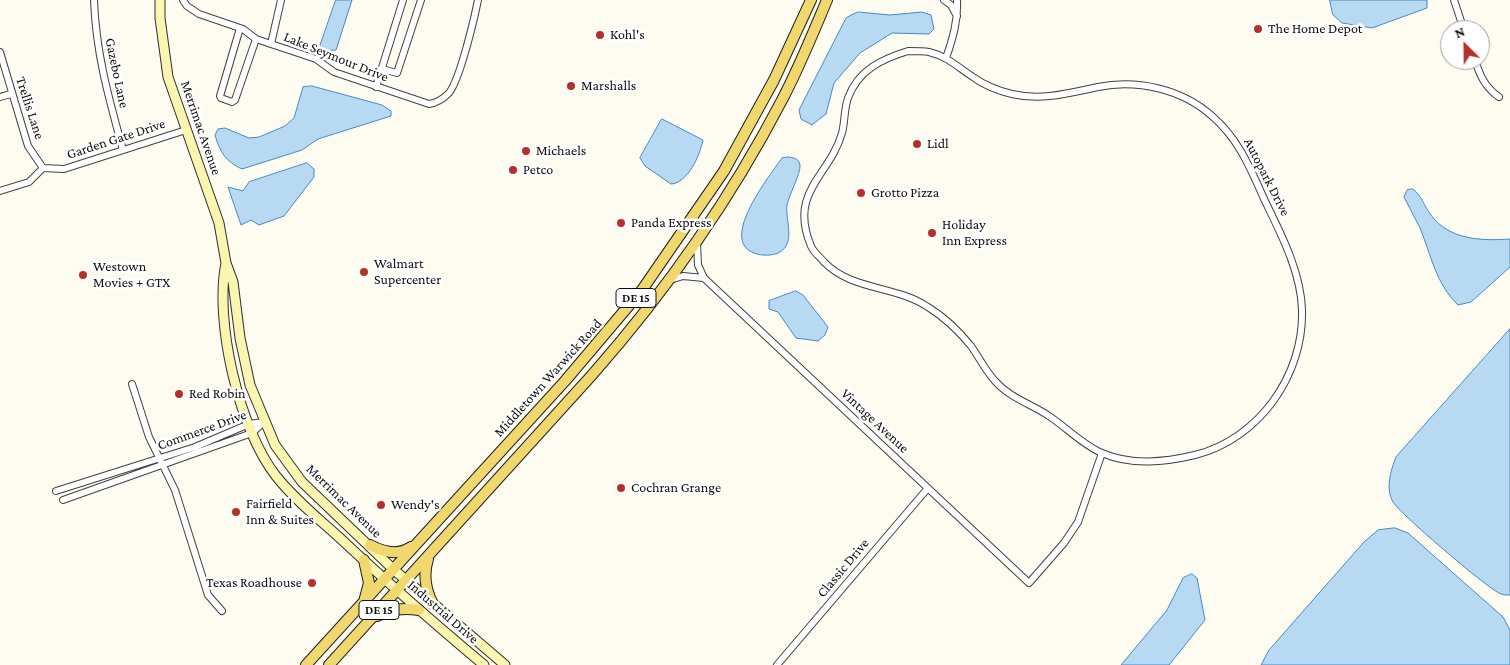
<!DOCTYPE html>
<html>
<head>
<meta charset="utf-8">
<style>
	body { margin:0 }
	#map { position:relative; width:1510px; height:665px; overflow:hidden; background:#fefcf0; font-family:"Crimson Pro",serif }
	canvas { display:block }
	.north { position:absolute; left:1440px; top:20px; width:50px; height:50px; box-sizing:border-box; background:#fff; border:1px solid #9f9f9f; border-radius:50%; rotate:337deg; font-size:14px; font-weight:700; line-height:20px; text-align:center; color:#0e0e0e }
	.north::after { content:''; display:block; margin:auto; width:18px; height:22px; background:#b62f2e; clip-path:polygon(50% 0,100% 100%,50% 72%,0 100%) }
</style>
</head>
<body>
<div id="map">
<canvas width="1510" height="665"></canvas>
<div class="north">N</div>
</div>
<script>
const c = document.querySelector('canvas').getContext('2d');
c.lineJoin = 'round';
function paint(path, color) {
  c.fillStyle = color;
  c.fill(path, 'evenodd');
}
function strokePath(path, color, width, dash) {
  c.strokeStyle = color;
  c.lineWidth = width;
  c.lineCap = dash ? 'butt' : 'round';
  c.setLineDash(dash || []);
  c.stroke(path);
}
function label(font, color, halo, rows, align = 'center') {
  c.font = font + ' "Crimson Pro",serif';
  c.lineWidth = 5;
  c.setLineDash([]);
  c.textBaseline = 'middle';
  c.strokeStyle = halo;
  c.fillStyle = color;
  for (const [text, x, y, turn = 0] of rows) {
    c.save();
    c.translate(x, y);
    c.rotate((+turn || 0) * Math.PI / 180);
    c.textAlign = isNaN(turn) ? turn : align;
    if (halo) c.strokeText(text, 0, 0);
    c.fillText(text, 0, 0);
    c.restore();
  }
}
const water = new Path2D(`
	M336,0h16l-16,50 -13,1 -3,-5z
	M1330,0h97v8l-55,20 -30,-5 -9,-8z
	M858,12l32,3 32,-3 9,3 3,14 -5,5 -37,-1 -32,20 -26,30 -8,31 -14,11 -11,-6 -2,-9 47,-92z
	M312,86l70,19 9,6v5l-73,23 -16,11 -60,19c-17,-8 -22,-17 -27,-34l3,-6 7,-1 24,10 10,-1 26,-11 9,-8 9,-31z
	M662,119l41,21c-3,15 -15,43 -32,44l-26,-18 -5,-8z
	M789,157c6,1 10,2 11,8 1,8 -11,30 -13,40 -2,15 9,37 -7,47 -6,4 -19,4 -26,1 -36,-13 17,-79 28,-95z
	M307,163l7,6v8l-30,39 -25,9 -8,-5 -10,5 -13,-38 15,4 6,-9z
	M1413,189c9,7 11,17 18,26 18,25 51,26 79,24v28l-39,35 -13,3c-22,-21 -27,-50 -38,-77 -5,-10 -11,-21 -16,-31l3,-7z
	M796,291l7,4 25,32 -3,8 -7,6 -22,-3 -18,-26 -9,-3v-8z
	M1510,329v266c-4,0 -8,0 -11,-2 -13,-6 -100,-80 -106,-91 -8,-14 -2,-32 3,-45z
	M1395,528l13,5 95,84 7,13v35h-249l8,-15 95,-108 14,-12z
	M1192,574l5,4 8,42 -36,45h-48l46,-55 16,-32z`);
paint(water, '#b7d9f2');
strokePath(water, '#438ac5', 1);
const street = new Path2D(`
	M94,0c2,54 15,99 29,150
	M183,0l4,6 12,8 44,15 13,10 60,20 18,13 95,32c8,-1 14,-5 20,-11 11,-14 25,-73 29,-93
	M944,0l7,5 6,11
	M1454,0l10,30
	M240,28l-20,68 1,2 11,4 3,-2 21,-61
	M271,44l10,-44
	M908,51c7,0 15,0 21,1 18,4 30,16 44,25 11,8 26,14 39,17 30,7 57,-1 86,-7 39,-8 84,2 114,29 27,23 39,54 53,85 16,33 36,71 37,109 2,65 -43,129 -107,145 -30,7 -63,11 -93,-2 -19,-8 -35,-25 -53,-37 -18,-12 -39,-18 -54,-35 -10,-11 -16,-24 -24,-35 -12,-15 -27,-29 -43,-39 -33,-22 -76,-16 -104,-45 -5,-6 -10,-9 -13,-16 -23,-55 19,-70 31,-113 3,-11 2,-24 6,-35 10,-28 34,-39 60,-47z
	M0,52l28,94 15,22
	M946,58c7,-20 12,-37 11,-58
	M1475,60c5,16 10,27 24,37
	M382,69l15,4 24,-73
	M376,87l27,-87
	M0,97l11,-3
	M43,168l21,1 122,-39
	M0,191l29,-9 14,-14
	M697,243l1,22 6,13 325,305 35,-40 14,-21 24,-69
	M670,280l13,-4 21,2
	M132,384l17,53 26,53 33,105 14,16
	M56,491l139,-44 54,-23 15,-2
	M63,500l189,-67 12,-11
	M777,665l151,-177`);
const secondary = new Path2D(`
	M160,0v18l8,59 51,146 7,40 7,19 7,56 10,47 25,60 27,37 91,87 112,96
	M226,263c-12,58 13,166 50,213 19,24 43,43 66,64 46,43 93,84 142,125`);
const primary = new Path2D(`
	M370,545c13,7 28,11 41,2
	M428,559c-5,16 -3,30 5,45
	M364,560l5,23 -4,15
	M377,616c15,-7 26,-8 42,-6
	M306,665l259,-284 77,-91 82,-119 50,-91 37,-80
	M329,665l263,-290c74,-84 138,-175 190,-275 17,-32 31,-67 45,-100`);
strokePath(street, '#414141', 8);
strokePath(secondary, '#303030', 11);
strokePath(primary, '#1f1f1f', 12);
strokePath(street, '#fff', 6);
strokePath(secondary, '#faf6af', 9);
strokePath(primary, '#f0d76e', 10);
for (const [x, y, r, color] of [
	[1258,29,5,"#b62f2e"],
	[600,35,5,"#b62f2e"],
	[571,86,5,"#b62f2e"],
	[917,144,5,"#b62f2e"],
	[526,151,5,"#b62f2e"],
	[513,170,5,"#b62f2e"],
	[861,193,5,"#b62f2e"],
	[621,223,5,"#b62f2e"],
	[932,233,5,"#b62f2e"],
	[364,272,5,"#b62f2e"],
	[83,275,5,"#b62f2e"],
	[179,394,5,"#b62f2e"],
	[621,488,5,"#b62f2e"],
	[381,505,5,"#b62f2e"],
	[236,512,5,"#b62f2e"],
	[312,583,5,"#b62f2e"]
]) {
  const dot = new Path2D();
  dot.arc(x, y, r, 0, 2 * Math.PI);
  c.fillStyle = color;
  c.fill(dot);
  strokePath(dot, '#fff', 2);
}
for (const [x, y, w] of [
	[636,298,40],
	[379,610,40]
]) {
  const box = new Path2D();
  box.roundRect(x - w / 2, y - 9.5, w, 19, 4);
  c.fillStyle = '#fff';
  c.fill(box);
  strokePath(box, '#0e0e0e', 1);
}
label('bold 12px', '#0e0e0e', null, [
	["DE 15",636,298],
	["DE 15",379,610]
]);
label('14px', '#0e0e0e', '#fff', [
	["The Home Depot",1268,29],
	["Kohl's",610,35],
	["Marshalls",581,86],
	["Lidl",927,144],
	["Michaels",536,151],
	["Petco",523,170],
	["Grotto Pizza",871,193],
	["Panda Express",631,223],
	["Holiday",942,225],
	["Inn Express",942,241],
	["Walmart",374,264],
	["Supercenter",374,280],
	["Westown",93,267],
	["Movies + GTX",93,283],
	["Red Robin",189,394],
	["Cochran Grange",631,488],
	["Fairfield",246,504],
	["Inn & Suites",246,520],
	["Wendy's",391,505],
	["Texas Roadhouse",302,583,"right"]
], 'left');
label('14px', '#0e0e0e', '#fff', [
	["Lake Seymour Drive",336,57,22],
	["Gazebo Lane",117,73,78],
	["Trellis Lane",30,108,72],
	["Merrimac Avenue",201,128,71],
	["Garden Gate Drive",116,139,-18],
	["Autopark Drive",1267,177,63],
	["Middletown Warwick Road",548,378,-48],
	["Vintage Avenue",875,421,43],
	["Commerce Drive",202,430,-20],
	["Merrimac Avenue",344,501,44],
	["Classic Drive",843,568,-50],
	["Industrial Drive",443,612,41]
]);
</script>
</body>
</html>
